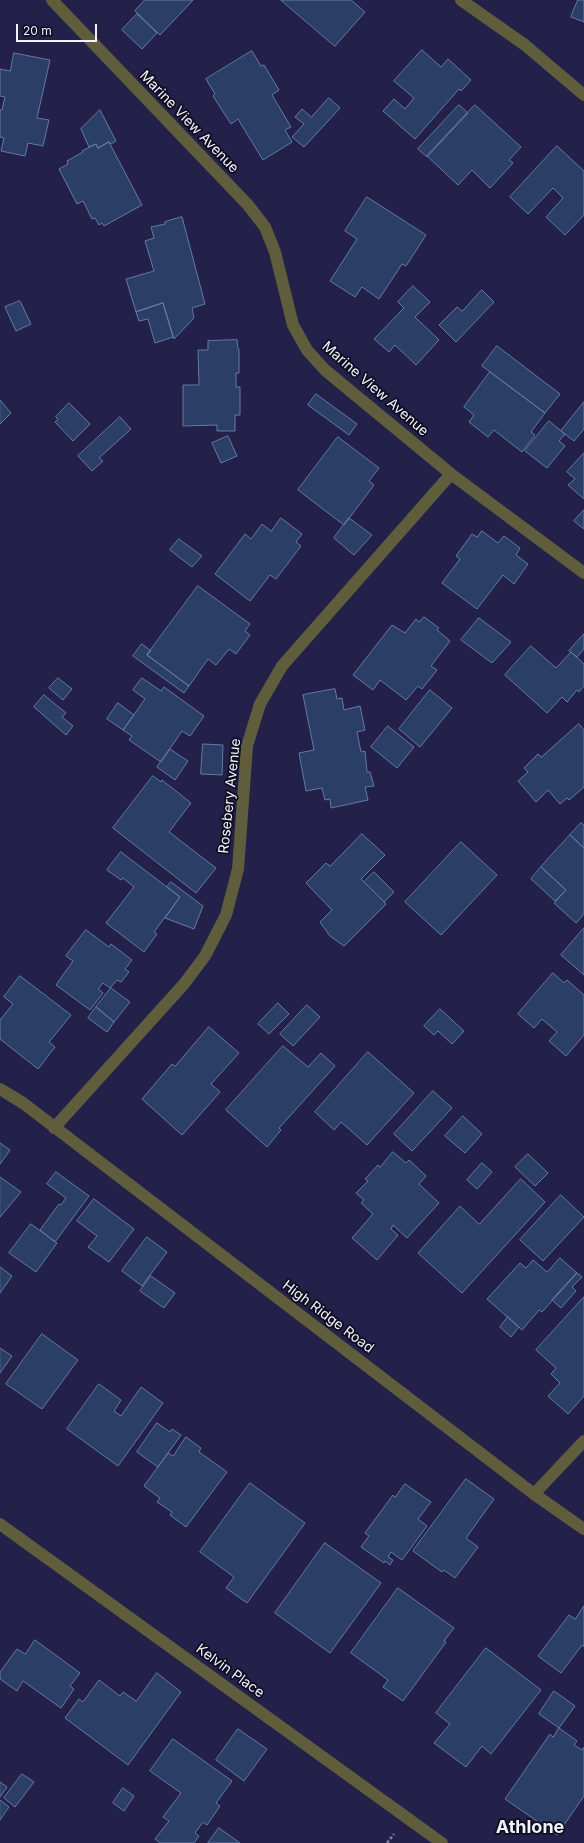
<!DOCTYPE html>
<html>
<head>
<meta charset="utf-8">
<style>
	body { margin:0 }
	#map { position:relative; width:584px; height:1843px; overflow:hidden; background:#232049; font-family:Inter,sans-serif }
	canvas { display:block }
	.scale { position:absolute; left:16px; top:24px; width:81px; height:18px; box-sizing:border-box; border:2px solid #f2f2fd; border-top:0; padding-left:5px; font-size:12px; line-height:14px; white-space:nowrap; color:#f2f2fd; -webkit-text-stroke:3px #0e0d1f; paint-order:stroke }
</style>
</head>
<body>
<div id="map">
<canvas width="584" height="1843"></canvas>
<div class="scale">20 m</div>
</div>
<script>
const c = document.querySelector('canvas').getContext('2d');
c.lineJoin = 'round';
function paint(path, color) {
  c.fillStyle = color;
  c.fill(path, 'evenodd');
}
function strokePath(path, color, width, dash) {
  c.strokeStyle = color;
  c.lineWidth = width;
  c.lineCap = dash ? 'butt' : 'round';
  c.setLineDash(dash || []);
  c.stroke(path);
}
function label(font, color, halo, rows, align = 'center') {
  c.font = font + ' Inter,sans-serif';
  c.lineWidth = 3.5;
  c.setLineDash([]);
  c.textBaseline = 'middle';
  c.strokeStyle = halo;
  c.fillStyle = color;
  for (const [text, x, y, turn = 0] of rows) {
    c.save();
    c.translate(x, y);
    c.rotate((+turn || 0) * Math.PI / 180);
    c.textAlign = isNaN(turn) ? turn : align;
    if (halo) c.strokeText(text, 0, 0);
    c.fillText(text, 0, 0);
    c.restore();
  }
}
const building = new Path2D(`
	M145,0h48l-33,35 -25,-24z
	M281,0h70l14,12 -30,34z
	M578,0h6v22l-13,-5z
	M137,14l20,19 -15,16 -20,-19z
	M422,50l19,17 7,-8 23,21 -10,11 -2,-2 -44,50 -32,-28 11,-12 11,10 9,-11 -20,-17z
	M252,51l9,15 3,-1 15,25 -7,5 19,32 -6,3 7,12 -29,18 -25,-41 -7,5 -18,-28 2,-2 -9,-15z
	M14,53l36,7 -13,58 12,2 -6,26 -15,-3 -3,13 -24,-5 3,-13 -4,-1v-27h2l3,-13 -5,-1v-27l10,2z
	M329,98l11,10 -36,39 -12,-10 12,-13 -9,-7 7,-8 9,8z
	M459,105l9,8 -41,44 -9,-8z
	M475,105l46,42 -12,13 4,3 -23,25 -18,-18 -14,15 -31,-29z
	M100,110l16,31 -5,3 -2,-2 -11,6 -2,-4 -7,3 -8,-18z
	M109,142l33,63 -38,21 -2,-3 -3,2 -4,-7 -3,1 -9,-18 -6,3 -18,-35 9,-5 -1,-3 16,-9 -1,-1 14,-7 2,4z
	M557,146l27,25v44l-19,20 -19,-18 17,-19 -10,-10 -25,26 -18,-17z
	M367,197l59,38 -20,31 -4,-2 -23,35 -17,-12 -7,10 -25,-16 27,-42 -12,-8z
	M182,217l23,87 -13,4 2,10 -20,21 -11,-36 -27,9 -10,-33 28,-8 -9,-30 9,-3 -3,-11 14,-3v-2z
	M413,286l17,16 -15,15 24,23 -23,25 -21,-20 -6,7 -15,-13 30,-31 -6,-6z
	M482,290l12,12 -38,40 -17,-17 18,-18 5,4z
	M20,301l11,23 -15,7 -11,-24z
	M163,303l10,34 -18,6 -7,-24 -9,2 -3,-9z
	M237,340l1,9h1v24h-3v14h4v28h-5v16h-18v-6l-34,1v-41h16l-1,-35h10v-9z
	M497,346l63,48 -15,19 -63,-47z
	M490,372l55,41 -14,19 4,3 -13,17 -28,-22 -6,7 -19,-15 5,-7 -10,-8z
	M316,394l41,30 -8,11 -41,-30z
	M0,400l11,13 -11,11z
	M584,402v27l-10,12 -13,-10z
	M69,403l21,21 -17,17 -18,-19 3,-3 -2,-2z
	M120,417l11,12 -32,29 4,3 -11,10 -14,-15z
	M549,421l16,13 -6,7 6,5 -18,22 -22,-17z
	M228,436l9,20 -16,7 -9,-20z
	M338,437l41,31 -10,13 5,4 -30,40 -46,-35z
	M584,453v46l-16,-14 7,-6 -8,-7z
	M584,510v19l-10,-8z
	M281,518l21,16 -6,8 5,4 -25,33 -6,-4 -20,26 -35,-27 30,-40 6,5 11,-15 9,7z
	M349,518l23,17 -18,20 -20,-17z
	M482,531l16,12 6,-7 16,12 -4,7 12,9 -14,20 -11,-9 -26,34 -35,-26 18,-24 -4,-3 16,-22 5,3z
	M179,539l23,17 -10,11 -22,-17z
	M198,586l52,38 -5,7 5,4 -14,19 -7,-5 -13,16 -8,-6 -19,27 -42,-31z
	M424,617l15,11 -2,2 13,11 -19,25 6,4 -15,19 -4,-3 -12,14 -26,-20 -7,10 -20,-15 39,-50 13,8 11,-14 3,3z
	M479,618l32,24 -19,21 -31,-23z
	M584,634v15l-7,8 -8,-6z
	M142,644l9,7 -4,4 42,31 -5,7 -51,-37z
	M531,646l25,22 15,-16 13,12v22l-5,6 -2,-2 -10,12 -5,-5 -15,16 -42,-38z
	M58,678l14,11 -9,11 -14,-12z
	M142,678l19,13 3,-4 40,29 -14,20 -8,-5 -21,31 -32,-22 3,-4 -9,-6 22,-31 -12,-9z
	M335,689l2,10 5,-1 2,12 16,-4 5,24 -8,2 4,20 4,-1 2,21h3l4,14 -9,1 3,13 -37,8 -1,-9 -5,1 -3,-12 -16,3 -7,-38 15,-3 -11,-55z
	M430,690l22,18 -32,39 -21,-18z
	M44,695l22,18 -4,4 11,9 -7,9 -32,-28z
	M118,703l16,12 -11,15 -16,-11z
	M579,724l5,6v57l-15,13 -2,-2 -7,6 -12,-14 -12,12 -18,-21 10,-9 -4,-4 14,-14 3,3z
	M388,726l26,21 -17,21 -26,-21z
	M203,744l20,1 -1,30 -21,-1z
	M170,749l18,12 -13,19 -18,-13z
	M153,776l8,6 1,-2 29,23 -22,29 47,36 -20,25 -83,-65z
	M581,823l3,2v23l-14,-13z
	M362,834l23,21 -24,24 25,25 -42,42 -14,-10 -10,-14 12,-12 -26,-27 20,-20 4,3z
	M570,835l14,13v66l-8,9 -22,-20 12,-13 -25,-23z
	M461,842l36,33 -56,60 -36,-33z
	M121,852l59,45 -26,35 3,2 -13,18 -38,-29 28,-36 -11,-9 -2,2 -14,-10z
	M541,867l25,23 -11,11 -24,-22z
	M374,872l20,20 -10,10 -20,-20z
	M171,882l32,24 -9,23 -29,-11 15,-21 -13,-10z
	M584,928v47l-23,-20z
	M86,930l23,17 2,-3 21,16 -7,9 4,3 -8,10 -4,-2 -7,8 -7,-5 -5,6 5,4 -13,17 -34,-25 17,-24 -7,-5z
	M553,973l11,10 3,-3 17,15v40l-18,21 -17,-15 8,-9 -15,-13 -8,9 -16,-14z
	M20,976l51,39 -22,27 6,5 -17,22 -38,-30v-19l13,-16 -9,-7z
	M111,988l19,14 -16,20 -18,-15z
	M278,1003l11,11 -20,20 -11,-10z
	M307,1005l13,12 -27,29 -13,-12z
	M96,1007l18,15 -7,10 -19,-14z
	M440,1009l24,22 -12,13 -14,-13 -4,4 -10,-9z
	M209,1027l30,26 -28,31 9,8 -38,43 -40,-36 30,-35 3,2z
	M283,1046l25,21 13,-14 14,13 -56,62 2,2 -14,17 -41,-37z
	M368,1052l46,41 -47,52 -26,-23 -7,8 -19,-18z
	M433,1091l19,17 -40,43 -18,-17z
	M463,1116l19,18 -17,19 -20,-17z
	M0,1143l10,7 -10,14z
	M393,1152l13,11 3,-3 17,16 -7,8 20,19 -32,35 -14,-13 -2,4 7,6 -21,25 -25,-22 21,-24 -12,-11 3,-3 -8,-7 12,-12 -3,-2 13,-14 2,2z
	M528,1154l20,19 -13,13 -20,-19z
	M482,1163l10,9 -15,17 -10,-9z
	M56,1172l33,24 -34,46 -15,-12 19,-26 2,1 5,-7 -19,-14z
	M0,1177l21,15 -21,25z
	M521,1179l24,23 -83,91 -44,-40 42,-47 19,18z
	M561,1195l23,22 -41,44 -23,-21z
	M94,1199l40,30 -25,33 -21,-15 9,-11 -20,-15z
	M31,1224l26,19 -21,29 -27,-19z
	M147,1237l20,15 -25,34 -20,-15z
	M560,1258l17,15 -35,39 -3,-2 -17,20 -35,-31 33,-36 6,5 7,-8 14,12z
	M0,1267l12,9 -12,17z
	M577,1273l5,4 -10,10 4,4 -15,17 -9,-8z
	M151,1276l24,17 -11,15 -24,-17z
	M584,1297v99l-16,18 -20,-18 12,-13 -9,-9 5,-6 -20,-18z
	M508,1317l11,10 -8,10 -11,-10z
	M42,1334l36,26 -36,49 -36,-25z
	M0,1348l12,8 -12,17z
	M99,1384l22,16 -7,11 7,5 20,-29 22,16 -45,63 -51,-37z
	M157,1423l13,9 2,-3 9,6 -23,32 -21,-15z
	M186,1437l15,11 -2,4 28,20 -41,55 -16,-12 2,-3 -15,-10 3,-4 -16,-12 24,-33 5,3z
	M466,1479l28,20 -28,39 12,9 -23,31 -11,-8 -2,2 -29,-21z
	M250,1483l55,40 -58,80 -21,-15 8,-11 -34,-25z
	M405,1484l26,18 -13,17 9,7 -25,34 -11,-8 -3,5 5,3 -3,5 -5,-4 -1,2 -23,-16 8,-11 -4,-3 28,-38 2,2z
	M325,1543l56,40 -51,70 -55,-40z
	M398,1588l56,40 -10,13 2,1 -43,59 -20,-14 5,-7 -37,-27z
	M584,1606v41l-2,-2 -21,28 -23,-17 31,-41 6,4z
	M35,1640l45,33 -10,13 4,3 -13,19 -38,-27 -6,10 -17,-12v-7l17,-23 8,5z
	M486,1648l55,42 -50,64 -9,-8 -16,21 -32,-24 16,-19 -14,-11z
	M157,1673l24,19 -53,73 -63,-47 14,-19 4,3 16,-22 21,16 3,-4 13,9z
	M554,1691l21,15 -16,22 -20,-14z
	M559,1728l18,13 -3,4 8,5 2,-3v49l-27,39 -52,-36 45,-65 3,3z
	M238,1729l29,20 -23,32 -28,-21z
	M173,1739l59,42 -16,22 4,3 -13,19 -4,-3 -8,11 4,3 -5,7h-34l-5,-4 14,-18 -6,-4 18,-24 -31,-22z
	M22,1774l12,8 -19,25 -11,-9z
	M0,1782l7,5 -7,10z
	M123,1788l11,8 -10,15 -11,-8z
	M0,1800l9,7 -9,13z
	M219,1828l21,15h-32z`);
paint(building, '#2b3e66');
strokePath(building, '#647aa6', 1);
strokePath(new Path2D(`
	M387,1843l7,-9`), '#7e7c98', 2.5, [3, 2]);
strokePath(new Path2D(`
	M52,0l196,205 17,22 10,25 18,73 14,25 18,20 126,104 133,99
	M461,0l64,45 59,50
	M0,1089l23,14 511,391 50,35
	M54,1128l130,-144 21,-28 21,-41 12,-46 9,-123 13,-42 22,-38 169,-192
	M534,1494l50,-53
	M0,1524l442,319`), '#5f5d3c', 12);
label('14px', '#f2f2fd', '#0e0d1f', [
	["Marine View Avenue",189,122,46],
	["Marine View Avenue",375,389,41],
	["Rosebery Avenue",230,796,-84],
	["High Ridge Road",328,1317,37],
	["Kelvin Place",230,1671,36]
]);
label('bold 18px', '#f2f2fd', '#0e0d1f', [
	["Athlone",530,1828]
]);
</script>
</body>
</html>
